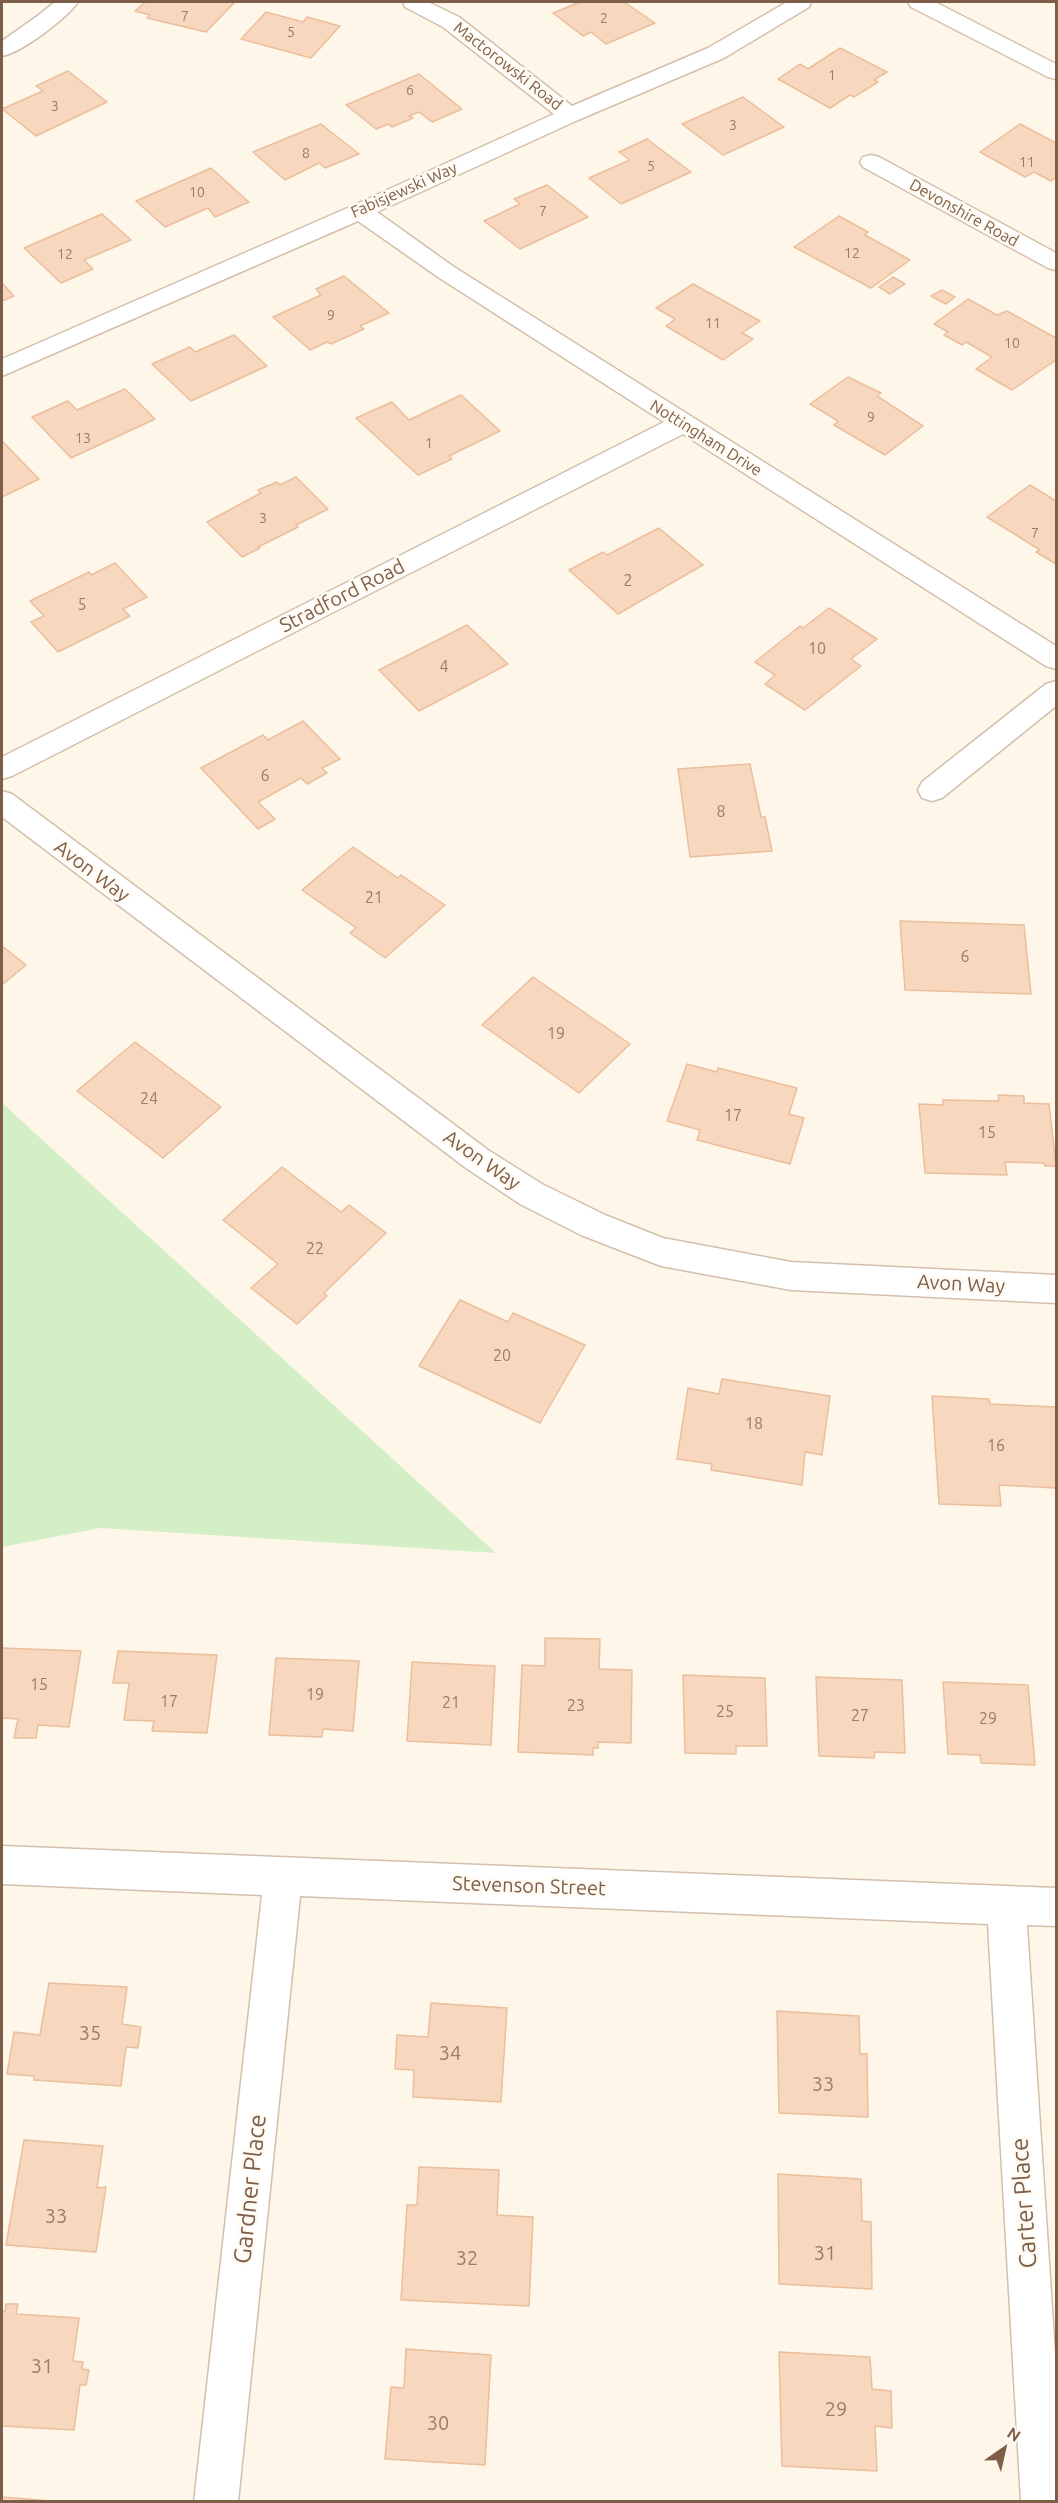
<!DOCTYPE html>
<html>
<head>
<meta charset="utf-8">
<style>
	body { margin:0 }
	#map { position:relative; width:1058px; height:2503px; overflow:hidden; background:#fef7e9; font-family:Ubuntu,sans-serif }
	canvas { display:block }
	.frame { position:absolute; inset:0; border:3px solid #7d5e49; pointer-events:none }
	.north { position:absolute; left:974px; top:2419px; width:60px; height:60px; -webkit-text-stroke:4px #fffaf2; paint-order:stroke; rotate:34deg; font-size:16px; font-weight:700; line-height:24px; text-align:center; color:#7d5e49 }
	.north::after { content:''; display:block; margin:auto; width:21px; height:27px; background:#7d5e49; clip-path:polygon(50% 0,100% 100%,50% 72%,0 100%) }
</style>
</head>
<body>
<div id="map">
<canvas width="1058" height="2503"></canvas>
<div class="frame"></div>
<div class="north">N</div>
</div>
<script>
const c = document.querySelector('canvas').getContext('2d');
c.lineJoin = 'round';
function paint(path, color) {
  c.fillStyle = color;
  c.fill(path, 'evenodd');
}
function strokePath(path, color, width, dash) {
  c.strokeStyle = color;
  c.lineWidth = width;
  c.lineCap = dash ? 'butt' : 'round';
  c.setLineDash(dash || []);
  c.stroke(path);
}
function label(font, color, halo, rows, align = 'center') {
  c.font = font + ' Ubuntu,sans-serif';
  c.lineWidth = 5;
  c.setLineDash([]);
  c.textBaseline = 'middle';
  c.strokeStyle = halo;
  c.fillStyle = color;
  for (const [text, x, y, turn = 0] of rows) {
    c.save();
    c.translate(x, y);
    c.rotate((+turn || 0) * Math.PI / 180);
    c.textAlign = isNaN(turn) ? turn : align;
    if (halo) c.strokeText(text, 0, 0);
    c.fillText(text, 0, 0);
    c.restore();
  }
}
paint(new Path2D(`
	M2,1103l494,450 -396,-25 -98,19z`), '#d4efc5');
const building = new Path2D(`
	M145,2h89v1l-28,29 -59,-14 3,-3 -15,-4z
	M580,2h44l31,21 -49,21 -15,-12 -8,4 -30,-23z
	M266,12l37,10 4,-5 33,9 -29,32 -70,-19z
	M840,48l47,24 -13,8 4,2 -24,15 -4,-2 -20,13 -52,-29 22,-15 8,5z
	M68,71l39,31 -71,34 -34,-27 41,-18 -7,-5z
	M419,74l43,35 -30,13 -13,-10 -10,4 4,2 -21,9 -3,-3 -13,5 -30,-24z
	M743,97l41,30 -61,28 -41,-31z
	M321,124l38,30 -34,14 -6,-5 -34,17 -32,-28z
	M1020,124l36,19v34l-5,4 -17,-9 -9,5 -45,-25z
	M647,139l44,33 -70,32 -32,-26 41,-18 -11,-8z
	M211,168l38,34 -34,15 -7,-9 -43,19 -29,-26z
	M547,185l41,32 -68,32 -36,-28 36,-17 -6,-5z
	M102,214l29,26 -47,20 9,9 -32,14 -37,-35z
	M839,216l29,16 -3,3 45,25 -39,28 -77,-41z
	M344,276l45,37 -29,13 4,3 -33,15 -4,-2 -17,8 -37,-33 48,-22 -5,-6z
	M893,277l12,7 -15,10 -11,-7z
	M2,283l12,13 -12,5z
	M693,284l67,37 -18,12 11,6 -30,21 -57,-34 9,-7 -19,-11z
	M942,290l13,7 -9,7 -15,-8z
	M968,299l29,16 10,-4 49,27v22l-44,30 -36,-21 16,-12 -26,-15 -4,3 -18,-10 4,-3 -14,-8z
	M234,335l33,31 -76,35 -39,-37 38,-17 5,5z
	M848,377l33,16 -4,3 46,30 -38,29 -51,-30 4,-4 -28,-17z
	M125,389l30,30 -84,39 -39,-41 36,-16 9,9z
	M461,395l39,36 -51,25 3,3 -34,16 -62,-57 36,-16 17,18z
	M2,441l37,38 -37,18z
	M296,477l32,32 -32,16 2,2 -40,20 2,1 -18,9 -35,-35 54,-29 -3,-3 19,-8 3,3z
	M1030,485l26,16v63l-20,-12 4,-2 -53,-33z
	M659,528l44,37 -85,49 -49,-44 34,-18 4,3z
	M115,563l32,34 -24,12 7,7 -72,36 -27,-30 13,-6 -14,-15 59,-29 2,3z
	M829,608l48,31 -26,20 10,7 -56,44 -40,-26 10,-9 -20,-13 45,-36 3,2z
	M467,625l41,39 -89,47 -40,-41z
	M303,721l37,38 -18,9 5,5 -20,11 -6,-6 -43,24 17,17 -17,10 -57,-61 62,-33 5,5z
	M750,764l11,53h4l7,34 -82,6 -12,-88z
	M353,847l45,31 3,-3 44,30 -60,53 -35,-25 6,-5 -54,-38z
	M900,921l124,4 7,69 -126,-4z
	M2,946l24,19 -24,20z
	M533,977l97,67 -51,49 -97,-68z
	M135,1042l86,65 -58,51 -86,-67z
	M687,1064l30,8 1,-4 79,20 -8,26 15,4 -14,46 -93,-24 3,-10 -33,-9z
	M998,1095l26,1v7l25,1 7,62h-11l-1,-3 -39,-1 2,13 -82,-2 -6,-69 24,1v-5l56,1z
	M282,1167l59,45 8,-7 37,28 -62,60 3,3 -30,28 -46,-36 27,-24 -55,-44z
	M460,1300l48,22 5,-9 72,32 -45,78 -121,-57z
	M722,1379l108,17 -8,59 -17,-3 -3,33 -91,-15 1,-6 -35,-5 11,-71 31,6z
	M932,1396l57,3 1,5 66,3v81l-57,-3 2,21 -62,-2z
	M545,1638l55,1 -1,30 33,1 -1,73 -33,-1v6h-5v7l-75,-3 4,-87 23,1z
	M2,1648l79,3 -12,76 -31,-2 -2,13h-22l4,-19 -16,-1z
	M118,1651l99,4 -10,78 -55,-2 2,-10 -30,-1 5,-37h-16z
	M276,1658l83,3 -6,70 -30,-2 -1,8 -53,-2z
	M412,1662l83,4 -4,79 -84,-4z
	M683,1675l82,3 2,68h-31v8l-51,-1z
	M816,1677l86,3 3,73 -30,-1 -1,6 -55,-2z
	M943,1682l85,3 7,80 -54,-2 -1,-8 -32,-1z
	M49,1983l78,4 -5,37 19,3 -3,21 -12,-1 -5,39 -87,-6v-4l-27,-2 7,-42 26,3z
	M431,2003l76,5 -6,94 -88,-5 1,-27 -19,-1 2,-34 31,2z
	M777,2011l82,5 1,38h7l1,63 -89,-4z
	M24,2140l79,6 -6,42 9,-1 -10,65 -90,-7z
	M419,2167l80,3 -2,45 36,2 -4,89 -128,-6 6,-95h10z
	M778,2174l83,5 1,42 9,1 1,67 -93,-5z
	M6,2304h12l-2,10 63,4 -6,43 10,1 -1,7 7,1 -3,15h-6l-6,45 -72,-4v-115l3,1z
	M406,2349l85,6 -6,110 -100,-6 6,-72 13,1z
	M779,2352l91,5 2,32 19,2 1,37 -17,-2 2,45 -95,-5z
	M2,2497l49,4 -49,1z`);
paint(building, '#f7d7be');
strokePath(building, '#ebbe9c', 1.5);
const street = new Path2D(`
	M55,2h23c-12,17 -57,51 -76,54v-15l34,-24z
	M403,2h25l31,15 113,89 136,-58 79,-46h24l-2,5 -85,51 -146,62 -201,92 77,55 602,379v23l-10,-3 -363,-232 -671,342 -10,3v-22l662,-335 -226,-145 -80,-56 -356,155v-17l350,-153 202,-92 -111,-87 -38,-20z
	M871,155l8,2 177,96v17l-8,-2 -185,-101 -3,-5 3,-5z
	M1056,681v25l-114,92 -10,3 -10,-3 -4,-8 4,-8 124,-98z
	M2,791l10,3 476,356 54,34 63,31 58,23 128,24 265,13v28l-265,-13 -130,-24 -80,-31 -61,-31 -54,-36 -464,-351z
	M2,1846l1054,42v38l-29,-1 29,445v132h-35l-33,-578 -688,-28 -62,606h-44l68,-607 -260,-11z`);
const secondary = new Path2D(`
	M908,2h27l121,62v15l-8,-2 -137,-70z`);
strokePath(street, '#d3bfac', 3);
strokePath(secondary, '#d9c2ac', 3);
paint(street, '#fff');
paint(secondary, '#fff');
label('14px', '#9c7c66', null, [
	["7",185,16],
	["2",604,18],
	["5",291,32],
	["1",832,75],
	["6",410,90],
	["3",55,106],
	["3",733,125],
	["8",306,153],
	["11",1027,162],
	["5",651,166],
	["10",197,192],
	["7",543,211],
	["12",852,253],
	["12",65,254],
	["9",331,315],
	["11",713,323],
	["10",1012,343],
	["9",871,417],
	["13",83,438],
	["1",429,443],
	["3",263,518],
	["7",1035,533]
]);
label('16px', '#7d5e49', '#fffaf2', [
	["Mactorowski Road",508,66,38],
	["Fabisjewski Way",404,190,-24],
	["Devonshire Road",964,213,29],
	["Nottingham Drive",706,438,32]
]);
label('16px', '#9c7c66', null, [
	["2",628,581],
	["5",82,605],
	["10",817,649],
	["4",444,667],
	["6",265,776],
	["8",721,812],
	["21",374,898],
	["6",965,957],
	["19",556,1034],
	["24",149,1099],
	["17",733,1116],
	["15",987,1133],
	["22",315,1249],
	["20",502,1356],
	["18",754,1424],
	["16",996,1446],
	["15",39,1685],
	["19",315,1695],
	["17",169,1702],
	["21",451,1703],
	["23",576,1706],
	["25",725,1712],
	["27",860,1716],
	["29",988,1719]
]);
label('20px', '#7d5e49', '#fffaf2', [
	["Stradford Road",342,596,-27],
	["Avon Way",92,871,37],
	["Avon Way",482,1160,35],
	["Avon Way",961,1284,3],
	["Stevenson Street",529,1886,2]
]);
label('20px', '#9c7c66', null, [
	["35",90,2033],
	["34",450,2053],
	["33",823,2084],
	["33",56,2216],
	["31",825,2253],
	["32",467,2258],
	["31",42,2366],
	["29",836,2409],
	["30",438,2423]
]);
label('24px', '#7d5e49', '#fffaf2', [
	["Gardner Place",250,2189,-84],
	["Carter Place",1024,2203,-94]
]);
</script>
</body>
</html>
